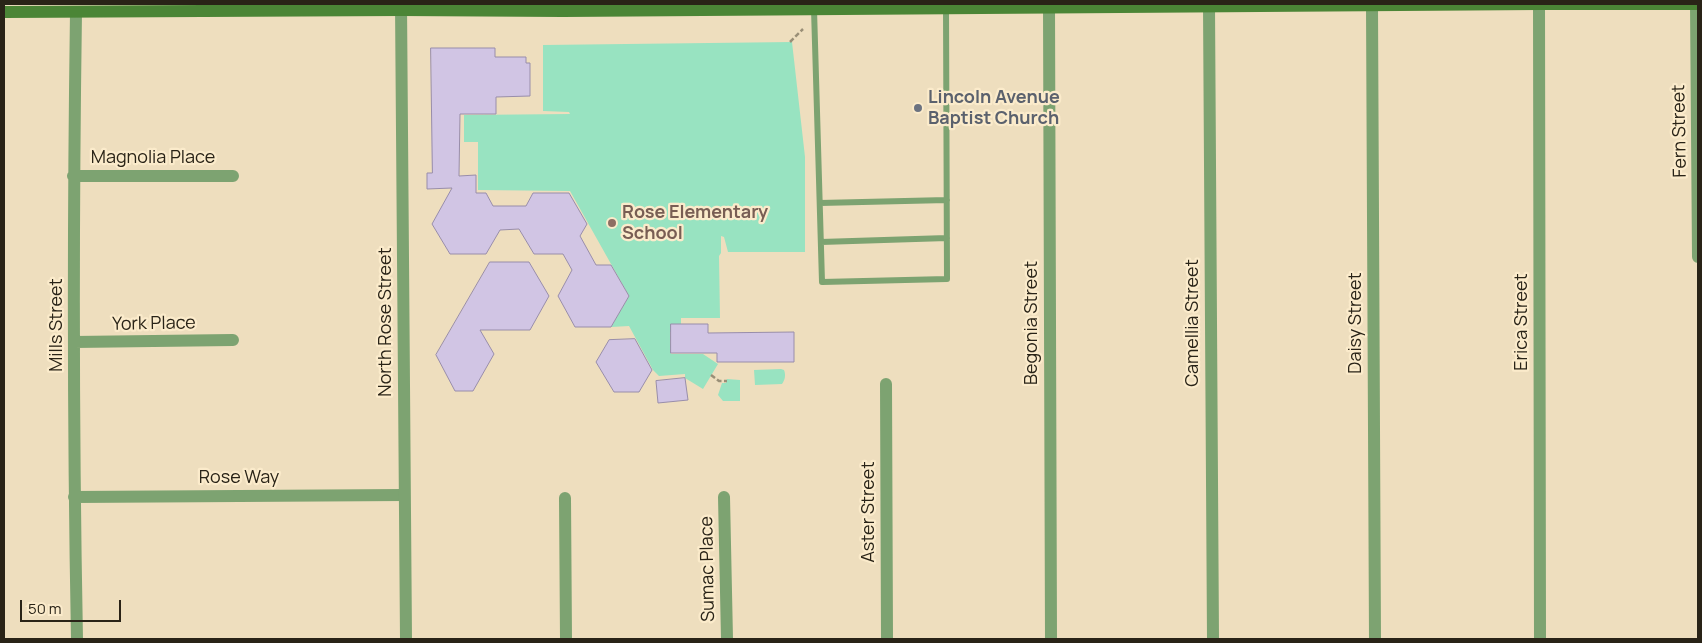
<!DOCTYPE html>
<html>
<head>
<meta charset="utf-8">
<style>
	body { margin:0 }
	#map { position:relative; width:1702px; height:643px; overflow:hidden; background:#eedebe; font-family:Manrope,sans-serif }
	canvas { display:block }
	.frame { position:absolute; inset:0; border:5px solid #292317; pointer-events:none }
	.scale { position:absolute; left:20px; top:600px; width:101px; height:22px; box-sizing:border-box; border:2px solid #292317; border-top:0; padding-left:6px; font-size:15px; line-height:18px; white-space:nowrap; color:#292317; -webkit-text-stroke:4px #fbebcb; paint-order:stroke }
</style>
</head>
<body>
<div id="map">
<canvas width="1702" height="643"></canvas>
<div class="frame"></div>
<div class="scale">50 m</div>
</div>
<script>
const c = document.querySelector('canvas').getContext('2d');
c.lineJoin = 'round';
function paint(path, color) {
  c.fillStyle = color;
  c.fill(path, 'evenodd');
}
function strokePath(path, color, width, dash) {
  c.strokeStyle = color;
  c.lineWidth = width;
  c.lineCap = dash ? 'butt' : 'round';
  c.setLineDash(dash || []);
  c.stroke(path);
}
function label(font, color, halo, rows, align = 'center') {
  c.font = font + ' Manrope,sans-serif';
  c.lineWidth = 4.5;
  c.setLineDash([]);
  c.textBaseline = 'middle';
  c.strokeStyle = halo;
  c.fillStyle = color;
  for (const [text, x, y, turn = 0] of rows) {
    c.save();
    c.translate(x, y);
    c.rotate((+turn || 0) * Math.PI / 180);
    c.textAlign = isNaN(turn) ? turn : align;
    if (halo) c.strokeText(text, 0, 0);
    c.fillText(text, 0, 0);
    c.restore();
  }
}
paint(new Path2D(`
	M792,42l13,115v95h-77l-4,-15 -3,-1v17l-2,3 1,62h-39v6h-10v8h-1l1,22h32l15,10 -15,25 -18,-11v-4l-26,2 -6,-6 -24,-44 -18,1 18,-31 -59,-105 -92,-1v-48h-14v-27l106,-1 -1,-2 -26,-1v-66z
	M781,369l3,1c2,5 1,10 -2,14l-27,1 -1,-15z
	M727,379l13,1v21h-17l-5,-6 4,-12h4z`), '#98e3c1');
const building = new Path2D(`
	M431,48h64v9h31v6h4v33l-34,1v17h-36l-1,62 17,-1v18h10l7,13h33l7,-13h36l18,31 -7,12 16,29h15l18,31 -18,31h-36l-17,-31 14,-26 -9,-16h-29l-15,-25 -19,1 -14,24h-36l-18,-30 20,-36 -25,1v-16h5z
	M490,262h39l20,34 -19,34h-50l14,24 -21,37h-18l-19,-36z
	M671,324h37v9l86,-1v30h-77v-9h-46z
	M635,339l17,31 -13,22h-25l-18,-30 13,-22z
	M685,378l3,22 -30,3 -2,-22z`);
paint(building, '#d1c5e4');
strokePath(building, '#988daa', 1);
strokePath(new Path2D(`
	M790,42l13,-13
	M711,375l8,6h8`), '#9a8f77', 2.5, [5, 2.5]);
strokePath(new Path2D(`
	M814,9l8,273 125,-3 -1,-271
	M820,203l127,-3
	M821,242l126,-4`), '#7da371', 6);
strokePath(new Path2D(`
	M1539,4l1,635
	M1696,4l2,253
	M1209,6l4,633
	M1372,6l3,633
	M1049,7l2,632
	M76,12c-3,209 -3,418 1,627
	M73,176h160
	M74,342l159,-2
	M886,384l1,255
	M74,497l330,-2
	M724,497l3,142
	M565,498l1,141`), '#7da371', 12);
strokePath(new Path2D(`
	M401,4l5,635`), '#7da371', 12);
strokePath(new Path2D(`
	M4,12l397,-2 162,1 976,-7h159`), '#4b8536', 12);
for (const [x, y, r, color] of [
	[918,108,5,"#6b7280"],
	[612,223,5,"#8d6e63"]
]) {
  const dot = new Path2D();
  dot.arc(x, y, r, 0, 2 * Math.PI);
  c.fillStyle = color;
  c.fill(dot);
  strokePath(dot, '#fbebcb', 2);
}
label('bold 18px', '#5b616d', '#fbebcb', [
	["Lincoln Avenue",928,98],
	["Baptist Church",928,119]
], 'left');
label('18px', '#292317', '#fbebcb', [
	["Fern Street",1680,131,-91],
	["Magnolia Place",153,158],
	["North Rose Street",386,322,-90],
	["Erica Street",1522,322,-90],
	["Begonia Street",1032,323,-90],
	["Camellia Street",1193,323,-90],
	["Daisy Street",1356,323,-90],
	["York Place",154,324,-1],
	["Mills Street",57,325,-90],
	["Rose Way",239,478],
	["Aster Street",869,512,-90],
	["Sumac Place",708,569,-91]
]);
label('bold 18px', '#785e54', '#fbebcb', [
	["Rose Elementary",622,213],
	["School",622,234]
], 'left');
</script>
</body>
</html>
